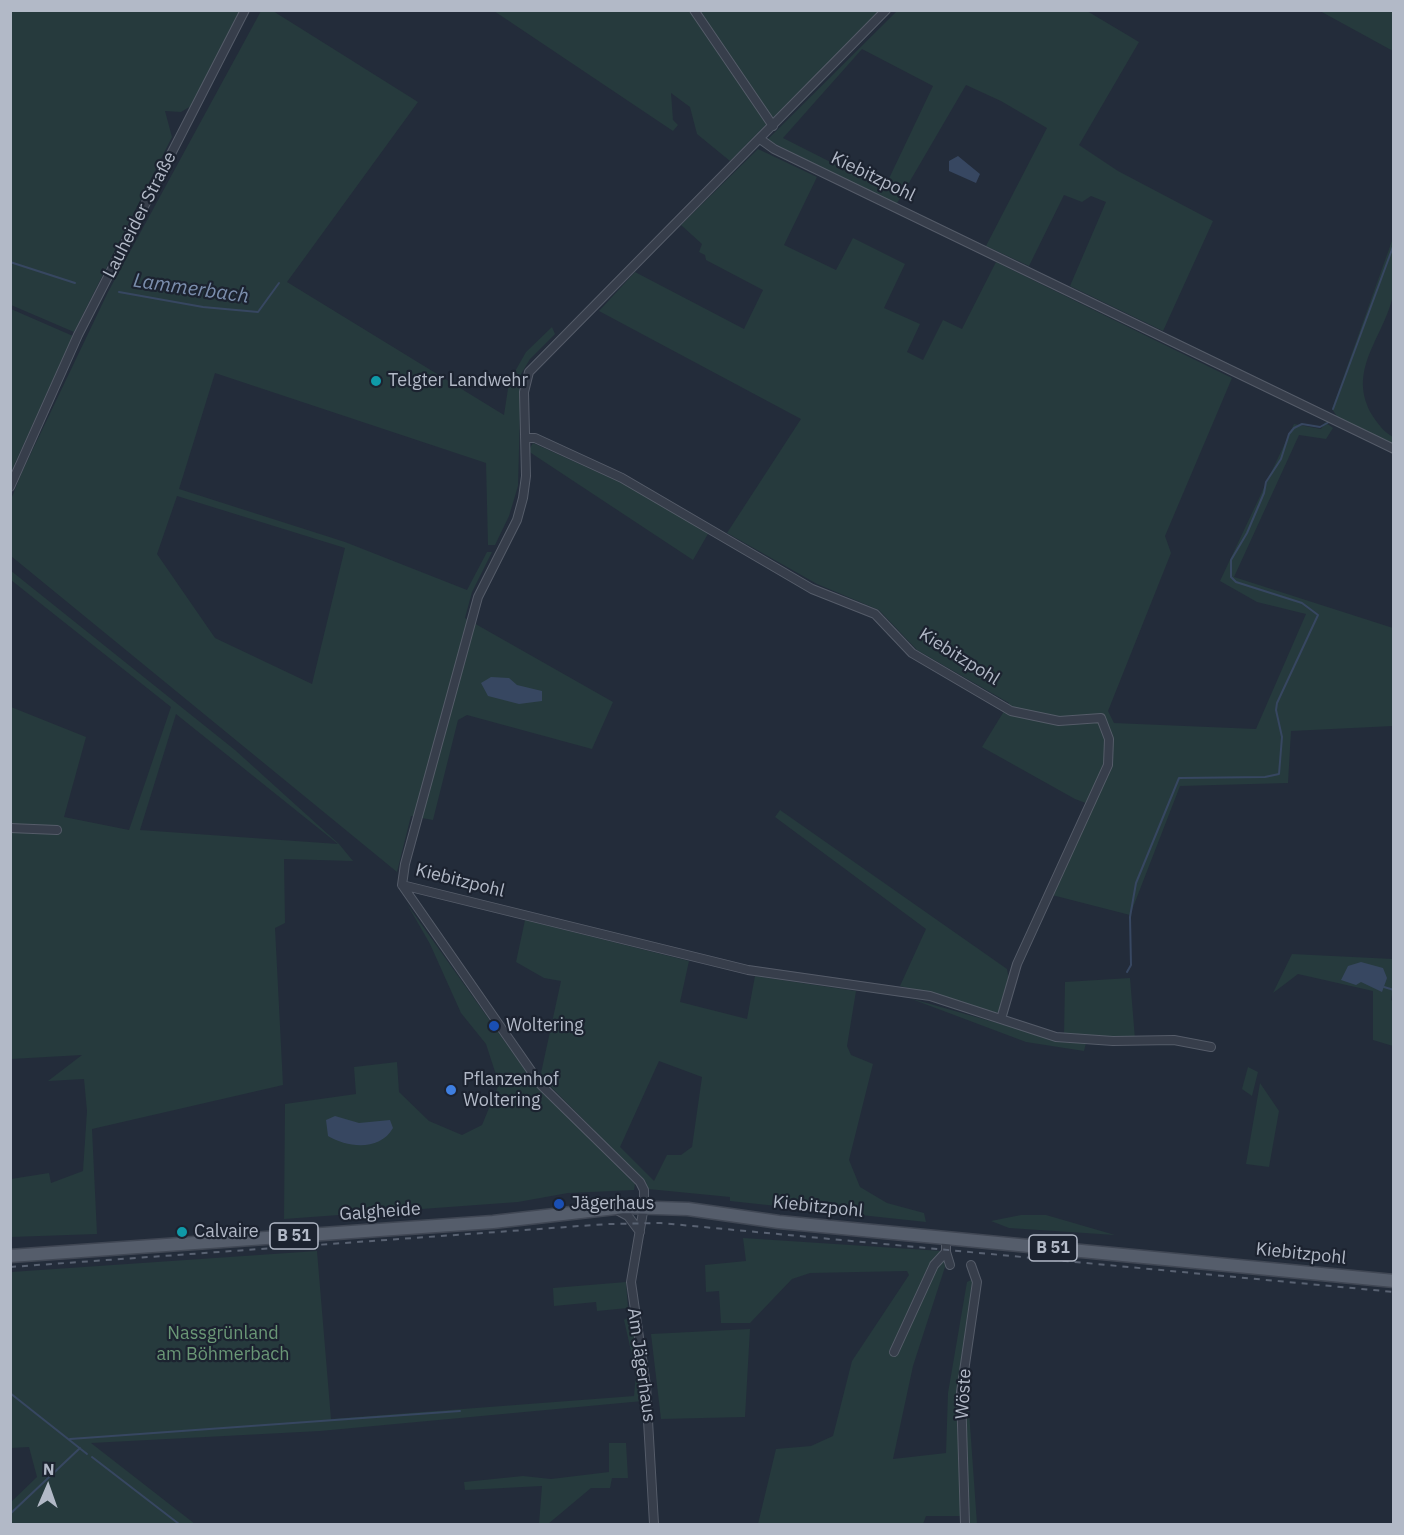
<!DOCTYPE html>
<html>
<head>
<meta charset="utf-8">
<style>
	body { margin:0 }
	#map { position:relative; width:1404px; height:1535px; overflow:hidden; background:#232c3a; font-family:"IBM Plex Sans",sans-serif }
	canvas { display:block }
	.frame { position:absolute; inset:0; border:12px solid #b2b9c7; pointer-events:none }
	.north { position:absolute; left:18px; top:1457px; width:60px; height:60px; -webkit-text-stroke:4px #1c2330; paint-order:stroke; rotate:2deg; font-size:16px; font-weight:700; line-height:24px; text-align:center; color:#b2b9c7 }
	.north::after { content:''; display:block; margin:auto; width:21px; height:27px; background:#b2b9c7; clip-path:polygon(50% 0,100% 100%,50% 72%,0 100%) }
</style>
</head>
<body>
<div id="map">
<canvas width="1404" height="1535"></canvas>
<div class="frame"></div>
<div class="north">N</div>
</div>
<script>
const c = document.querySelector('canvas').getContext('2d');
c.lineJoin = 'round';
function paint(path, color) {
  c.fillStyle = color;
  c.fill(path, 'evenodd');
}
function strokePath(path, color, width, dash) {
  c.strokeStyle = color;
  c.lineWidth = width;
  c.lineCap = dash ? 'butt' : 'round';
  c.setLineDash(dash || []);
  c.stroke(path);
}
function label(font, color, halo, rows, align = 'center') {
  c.font = font + ' "IBM Plex Sans",sans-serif';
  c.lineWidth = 4.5;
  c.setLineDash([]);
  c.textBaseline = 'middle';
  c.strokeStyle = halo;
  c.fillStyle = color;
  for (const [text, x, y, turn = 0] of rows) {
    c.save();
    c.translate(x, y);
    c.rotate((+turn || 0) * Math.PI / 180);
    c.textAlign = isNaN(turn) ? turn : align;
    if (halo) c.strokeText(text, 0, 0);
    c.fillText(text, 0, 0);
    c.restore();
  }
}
paint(new Path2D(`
	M10,11h231l-50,95 -10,6 -16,-1 7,26 -98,195 -63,-27z
	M261,11h12l145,91 -131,180 217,133 5,-33 17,-30 26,-25 3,7 -25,25 -9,15 -3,112 -9,30 -14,29h-7l-2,-82 -271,-90 -36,116 166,53 122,48 20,-38h5l-20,40 -7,26 148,84 -21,47 -125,-34 -9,5 -25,100 -22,-4 -14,56 -386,-316 -1,-54 12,-30 86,-180zM177,496l168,52 -33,136 -97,-46 -58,-84z
	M494,11h385l-149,150 -33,-27 -7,-27 -19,-14 2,27 5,5 -5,6z
	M897,11h190l52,31 -60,103 39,26 95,50 -50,110 -93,-45 36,-84 -15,-6 -9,6 -18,-7 -35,71 -43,-20 61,-118 -46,-27 -35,-16 -70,120 -129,-65zM862,49l71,37 -49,103 -101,-51z
	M1320,11h73v40z
	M758,149l59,28 -33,68 52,25 17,-32 52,26 -21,44 36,16 -13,28 16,8 20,-40 19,9 34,-67 236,116 -67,158 6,17 -63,158 6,12 142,6 50,-115 -49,-12 -37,-21 74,-157 27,5 4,-7 8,6 -7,11 -27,-4 -65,142 159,51v98l-102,5 -3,52 -108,3 -50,129 -78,-20 42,-89 -19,-7 -93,-52 27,-44 -92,-53 -38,-40 -62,-26 -90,-51 74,-114 -202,-108 36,-39 109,57 19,-39 -57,-30 -1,-5 -6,-3 3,-8 -21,-19z
	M1393,238c1,17 3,36 1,52 -7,46 -51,80 -20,128 6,8 10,14 19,19v7l-55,-26 -6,-9z
	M11,309l62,27 -62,136z
	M533,443l91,41 85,48 -16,28 -165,-109z
	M10,570l225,180 104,94 14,17 -69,-2 1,64 -10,5 8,157 -191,44 5,105 -86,3v-58l38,-6 2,10 32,-12 4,-60 -3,-32 -36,2 34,-26 -71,4v-352l75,30 -22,80 65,13 42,-123 -160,-127zM176,714l162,130 -198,-14z
	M780,810l227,159 2,12 -9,30 -6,3 -40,-15 -54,-13 26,-57 -151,-112z
	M407,904l130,183 98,97 -1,6 -66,3 -50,9 -234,17 1,-115 71,-10 -2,-27 43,-5 2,30 30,29 33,14 20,-10 17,-41 -13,-40 -25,-31 -31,-69z
	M525,920l164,41 -9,41 67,17 8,-43 101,15 -9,55 4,9 22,9 -24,96 11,27 27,16 37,10 2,9 -196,-21v-4l-82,-8 -2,-7 -100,-100 -5,-9 20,-92 -17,-3 -28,-16zM659,1061l43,16 -10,70 -11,8h-14l-13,26 -34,-34z
	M1292,954l101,5v30l-2,11 2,1v45l-20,-6v-49l-75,-17 -25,19z
	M1130,978l5,61 -71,-4 1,-53z
	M909,998l120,34 57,11 -2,8 -58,-9z
	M1248,1067l10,5 -6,24 -10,-7z
	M1260,1083l19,28 -10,56 -23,-3z
	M1021,1215h25l69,20 -106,-7 -18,-7z
	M743,1238l199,13 3,16 -32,99 -20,93 53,-6 2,-60 19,-111 6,-3 1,9 -16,103 3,125h-35l-3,8h-165l18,-75 35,-3 22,-10 19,-75 57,-86 -2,-4 -97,2 -18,6 -42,44h-29l-2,-32 -13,1 -1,-27 41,-4z
	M317,1251l14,168 303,-23 2,-23 -12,-53 6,-4 10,51 3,34 -323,30 -229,12 104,81h-184v-22l26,-25 -8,-30 -18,1v-176z
	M626,1282l2,26 -31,3 -1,-9 -42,4 -1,-18z
	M750,1329l-5,88 -84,2 -10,-85z
	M964,1391l4,6 9,127h-9z
	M609,1443h17l2,35h-16l-2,10h-19l-43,36h-9l3,-38 -77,4 -1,-8 59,-6 28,3 58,-7z`), '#263a3d');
paint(new Path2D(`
	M958,156l22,18 -4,9 -27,-12v-10z
	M491,677l18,1 8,7 25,6v10l-23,3 -31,-8 -7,-13z
	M1361,962l22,6 4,10 -5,14 -21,-10 -5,3 -15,-5 7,-14z
	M335,1116l24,7 31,-3 3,8c-13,23 -45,20 -65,8l-2,-16z`), '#374761');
strokePath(new Path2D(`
	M10,262l65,21
	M119,292l84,15 55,5 21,-29
	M1333,409l61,-165
	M1127,972l4,-7 -1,-48 6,-34 43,-105 86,-1 14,-3 3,-37 -6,-27 1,-7 41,-88 -16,-12 -66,-21 -5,-5v-17l16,-27 17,-40 2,-11 15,-23 8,-25 5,-6 8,-4 18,3 9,-5
	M1384,987l10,3
	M10,1393l77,61
	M70,1439l390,-28
	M92,1457l87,67
	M10,1514l70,-66`), '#374761', 2);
const street = new Path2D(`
	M694,10l79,116
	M760,139l14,10 620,300
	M525,438h10l87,40 190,111 63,25 37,39 99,58 48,10 42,-3 8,21 -1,26 -91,199 -16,55
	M10,487l68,-152 167,-325
	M10,828l47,2
	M402,885l346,85 182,26 126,41 57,4 61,-1 37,7
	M615,1209l13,7 12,16
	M946,1238v14l4,13
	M894,1352l40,-87 12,-13
	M654,1524l-8,-138 -15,-104 13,-76v-16l-4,-8 -99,-97 -139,-200 3,-21 73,-267 39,-77 6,-22 3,-22 -2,-84 5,-20 357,-362
	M965,1524l-4,-132 16,-110 -6,-17`);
const primary = new Path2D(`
	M10,1256l483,-34 131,-15 64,2 91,13 615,59`);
strokePath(street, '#555c69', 10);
strokePath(primary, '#404754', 15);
strokePath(street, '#373e4b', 8);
strokePath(primary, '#555d6b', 12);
strokePath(new Path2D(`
	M10,1267l598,-43 53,-1 733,69`), '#596272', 2, [6, 6]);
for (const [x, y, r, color] of [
	[376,381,6,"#0f9aa8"],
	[494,1026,6,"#1a4fb4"],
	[451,1090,6,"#3f7fe0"],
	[559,1204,6,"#1a4fb4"],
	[182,1232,6,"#0f9aa8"]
]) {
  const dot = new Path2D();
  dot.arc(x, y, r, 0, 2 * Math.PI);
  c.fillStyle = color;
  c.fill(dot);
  strokePath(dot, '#1c2330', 2);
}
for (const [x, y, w] of [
	[294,1236,48],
	[1053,1248,48]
]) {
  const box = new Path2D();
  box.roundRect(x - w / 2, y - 13, w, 26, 4.5);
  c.fillStyle = '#1c2330';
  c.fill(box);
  strokePath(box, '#b2b9c7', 1.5);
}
label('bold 16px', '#b2b9c7', null, [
	["B 51",294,1236],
	["B 51",1053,1248]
]);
label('18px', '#b2b9c7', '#1c2330', [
	["Kiebitzpohl",873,177,26],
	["Lauheider Straße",140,215,-63],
	["Kiebitzpohl",959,657,32],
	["Kiebitzpohl",460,881,14],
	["Kiebitzpohl",818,1207,6],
	["Galgheide",380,1212,-4],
	["Kiebitzpohl",1301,1254,6],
	["Am Jägerhaus",641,1365,82],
	["Wöste",964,1394,-87]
]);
label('18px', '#b2b9c7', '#1c2330', [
	["Telgter Landwehr",388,381],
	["Woltering",506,1026],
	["Pflanzenhof",463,1080],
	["Woltering",463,1101],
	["Jägerhaus",571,1204],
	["Calvaire",194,1232]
], 'left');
label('18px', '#6a9776', '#1c2330', [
	["Nassgrünland",223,1334],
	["am Böhmerbach",223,1355]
]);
label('italic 20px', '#7b8ead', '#1c2330', [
	["Lammerbach",191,289,8]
]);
</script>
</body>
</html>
